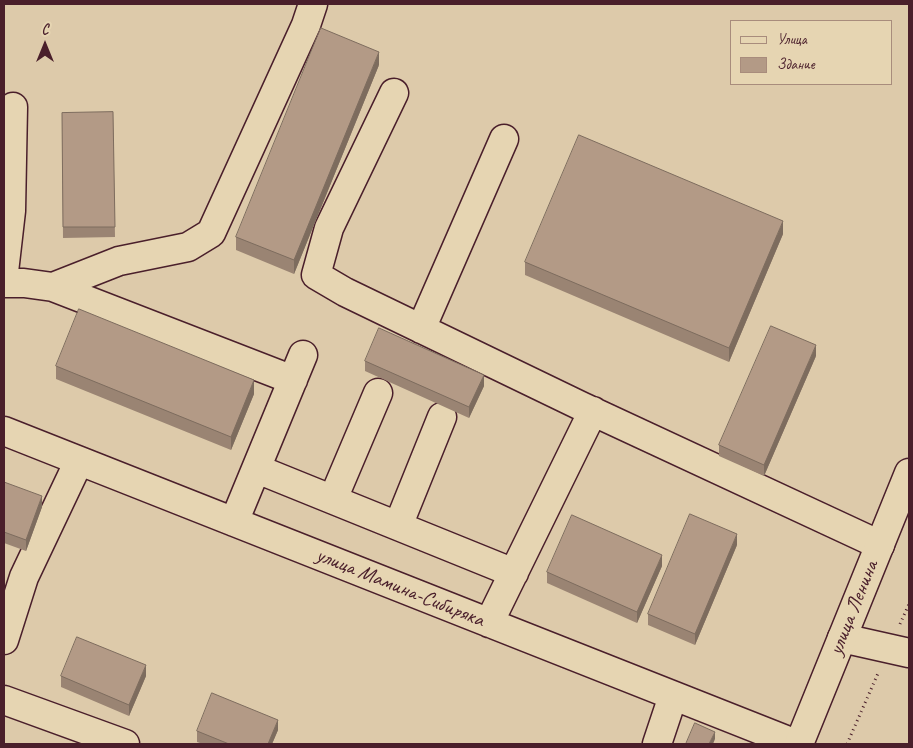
<!DOCTYPE html>
<html>
<head>
<meta charset="utf-8">
<style>
	body { margin:0 }
	#map { position:relative; width:913px; height:748px; overflow:hidden; background:#ddcaaa; font-family:Caveat,sans-serif }
	canvas { display:block }
	.frame { position:absolute; inset:0; border:5px solid #4a1f2b; pointer-events:none }
	.legend { position:absolute; left:730px; top:20px; width:162px; height:65px; box-sizing:border-box; background:#e6d5b2; border:1px solid #a88c7c; margin:0; padding:6px 9px; list-style:none; font-size:15px; color:#4a1f2b }
	.legend li { display:flex; align-items:center; gap:10px; height:25px }
	.legend b { width:25px; border:1px solid #a88c7c }
	.north { position:absolute; left:20px; top:20px; width:50px; height:50px; -webkit-text-stroke:4px #e6d5b2; paint-order:stroke; rotate:0deg; font-size:14px; font-weight:700; line-height:20px; text-align:center; color:#4a1f2b }
	.north::after { content:''; display:block; margin:auto; width:18px; height:22px; background:#4a1f2b; clip-path:polygon(50% 0,100% 100%,50% 72%,0 100%) }
</style>
</head>
<body>
<div id="map">
<canvas width="913" height="748"></canvas>
<div class="frame"></div>
<ul class="legend">
<li><b style="height:6px;background:#e6d5b2"></b>Улица</li>
<li><b style="height:14px;background:#b39a86"></b>Здание</li>
</ul>
<div class="north">С</div>
</div>
<script>
const c = document.querySelector('canvas').getContext('2d');
c.lineJoin = 'round';
function strokePath(path, color, width, dash) {
  c.strokeStyle = color;
  c.lineWidth = width;
  c.lineCap = dash ? 'butt' : 'round';
  c.setLineDash(dash || []);
  c.stroke(path);
}
function paint(path, color) {
  c.fillStyle = color;
  c.fill(path, 'evenodd');
}
function label(font, color, halo, rows, align = 'center') {
  c.font = font + ' Caveat,sans-serif';
  c.lineWidth = 5;
  c.setLineDash([]);
  c.textBaseline = 'middle';
  c.strokeStyle = halo;
  c.fillStyle = color;
  for (const [text, x, y, turn = 0] of rows) {
    c.save();
    c.translate(x, y);
    c.rotate((+turn || 0) * Math.PI / 180);
    c.textAlign = isNaN(turn) ? turn : align;
    if (halo) c.strokeText(text, 0, 0);
    c.fillText(text, 0, 0);
    c.restore();
  }
}
const minor = new Path2D(`
	M394,93l-65,135 -13,47 29,17 236,114 299,139
	M4,272l7,-61 2,-104
	M4,283h20l29,4 240,93
	M53,287l66,-26 69,-14 23,-14 95,-208 7,-21
	M421,329l83,-190
	M4,431l792,313
	M257,469l257,104
	M333,499l45,-106
	M234,522l69,-167
	M398,526l44,-109
	M489,623l104,-212
	M842,638l67,15
	M4,640l20,-63 55,-116
	M4,700l121,44
	M657,744l16,-48`);
const major = new Path2D(`
	M799,744l110,-271`);
strokePath(minor, '#4a1f2b', 31);
strokePath(major, '#4a1f2b', 31);
strokePath(new Path2D(`
	M900,624l9,-20
	M847,744l32,-73`), '#4a1f2b', 3, [1, 4]);
strokePath(minor, '#e6d5b2', 28);
strokePath(major, '#e6d5b2', 28);
paint(new Path2D(`
	M379,65l-85,209 -58,-24v-13z
	M113,112l2,125 -52,1 -1,-125z
	M783,234l-54,128 -204,-87v-13z
	M816,356l-52,120 -45,-20v-11z
	M365,361l119,25 -15,32 -104,-47z
	M56,366l198,28 -23,56 -175,-71z
	M4,482l38,25 -16,44 -22,-8z
	M737,545l-42,100 -47,-20v-11z
	M662,566l-25,57 -90,-40v-11z
	M61,676h85l-17,40 -68,-29z
	M278,730l-6,14h-69l-6,-2v-11z`), '#9a8473');
paint(new Path2D(`
	M379,52v13l-85,209v-14z
	M783,221v13l-54,128v-14z
	M816,345v11l-52,120v-11z
	M484,375v11l-15,32v-11z
	M254,380v14l-23,56v-13z
	M42,496v11l-16,44v-11z
	M737,534v11l-42,100v-11z
	M662,555v11l-25,57v-11z
	M146,665v11l-17,40v-11z
	M278,720v10l-6,14h-4z
	M715,732v7l-2,5h-4z`), '#7d6c5e');
const building = new Path2D(`
	M321,28l58,24 -85,208 -58,-23z
	M113,112l2,115h-52l-1,-114z
	M579,135l204,86 -54,127 -204,-86z
	M79,309l175,71 -23,57 -175,-71z
	M771,326l45,19 -52,120 -45,-20z
	M379,328l105,47 -15,32 -104,-46z
	M4,482l38,14 -16,44 -22,-8z
	M690,514l47,20 -42,100 -47,-20z
	M572,515l90,40 -25,57 -90,-40z
	M77,637l69,28 -17,40 -68,-29z
	M212,693l66,27 -10,24h-39l-32,-13z
	M695,723l20,9 -6,12h-23z`);
paint(building, '#b39a86');
strokePath(building, '#7d6c5e', 1);
label('21px', '#4a1f2b', '#e6d5b2', [
	["улица Мамина-Сибиряка",400,588,22],
	["улица Ленина",854,608,-68]
]);
</script>
</body>
</html>
